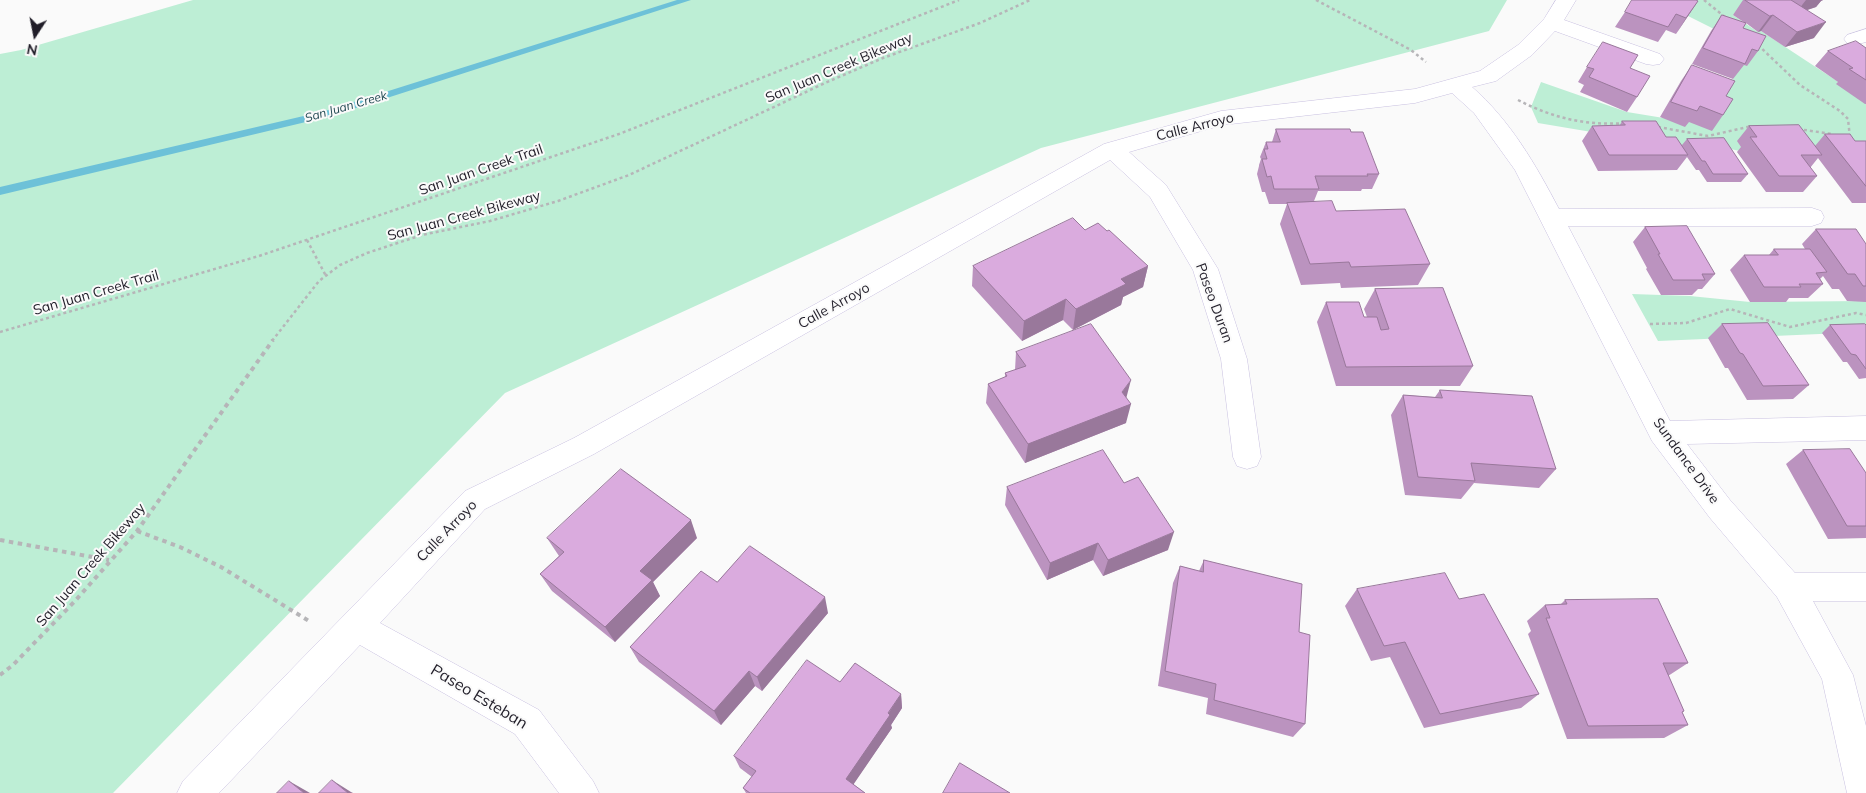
<!DOCTYPE html>
<html>
<head>
<meta charset="utf-8">
<style>
	body { margin:0 }
	#map { position:relative; width:1866px; height:793px; overflow:hidden; background:#fafafa; font-family:Mulish,sans-serif }
	canvas { display:block }
	.north { position:absolute; left:10px; top:10px; width:50px; height:50px; -webkit-text-stroke:4px #fafafa; paint-order:stroke; rotate:191deg; font-size:14px; font-weight:700; line-height:20px; text-align:center; color:#211e29 }
	.north::after { content:''; display:block; margin:auto; width:18px; height:22px; background:#211e29; clip-path:polygon(50% 0,100% 100%,50% 72%,0 100%) }
</style>
</head>
<body>
<div id="map">
<canvas width="1866" height="793"></canvas>
<div class="north">N</div>
</div>
<script>
const c = document.querySelector('canvas').getContext('2d');
c.lineJoin = 'round';
function paint(path, color) {
  c.fillStyle = color;
  c.fill(path, 'evenodd');
}
function strokePath(path, color, width, dash) {
  c.strokeStyle = color;
  c.lineWidth = width;
  c.lineCap = dash ? 'butt' : 'round';
  c.setLineDash(dash || []);
  c.stroke(path);
}
function label(font, color, halo, rows, align = 'center') {
  c.font = font + ' Mulish,sans-serif';
  c.lineWidth = 4;
  c.setLineDash([]);
  c.textBaseline = 'middle';
  c.strokeStyle = halo;
  c.fillStyle = color;
  for (const [text, x, y, turn = 0] of rows) {
    c.save();
    c.translate(x, y);
    c.rotate((+turn || 0) * Math.PI / 180);
    c.textAlign = isNaN(turn) ? turn : align;
    if (halo) c.strokeText(text, 0, 0);
    c.fillText(text, 0, 0);
    c.restore();
  }
}
paint(new Path2D(`
	M193,0h1314l-18,31 -448,117 -536,245 -392,400h-113v-739l21,-4z
	M1645,0h113l-25,15 25,17 3,-1 79,52 26,21v53l-128,-16 6,11 -27,-6 -36,1 -143,-24 -7,-16 10,-25 86,30 61,10 27,-10 26,-48 -7,-25 -46,-23z
	M1632,294l58,2 60,6 116,-1v31l-208,9z`), '#bdeed5');
paint(new Path2D(`
	M677,0h14l-360,116 -331,79v-8l325,-76z`), '#6dc1d8');
const minor = new Path2D(`
	M1556,0h20l-12,20 96,34 4,5 -4,5 -7,1 -7,-1 -91,-33 -23,24 -36,26 -24,6c38,33 64,78 87,122l253,-1 9,3 3,6 -3,6 -9,3h-244l102,195 196,-5v24l-179,4 43,56 65,73h71v28h-53l40,74 13,51v67h-19l-25,-114 -45,-82 -67,-79 -58,-77 -137,-271 -41,-57 -22,-20 -37,10 -193,22 -93,27 37,33 52,84 29,90 14,98 -4,9 -10,3 -10,-3 -4,-9 -12,-98 -28,-89 -43,-73 -40,-37 -516,294 -109,55 -105,114 159,87 54,71 6,12h-40l-44,-59 -155,-89 -141,148h-42l6,-12 282,-290 109,-53 530,-294 117,-33 194,-22 65,-18 38,-26 26,-26z
	M1866,29v13l-12,3 -7,-2 -3,-4 3,-4z`);
strokePath(minor, '#c8c0e0', 1);
strokePath(new Path2D(`
	M1316,0l95,50 15,12
	M1704,0l21,17
	M1758,45l42,40 40,26 8,8 2,19
	M1518,100c35,18 68,26 107,23
	M1658,127l50,9 44,-10
	M1798,129l34,5
	M307,240l19,36
	M1650,324l36,-1 44,-14 60,18 66,-14 10,2
	M0,332l259,-76 360,-122 340,-134
	M272,341l47,-60 21,-16 27,-12 55,-18 68,-14 68,-20 71,-26 196,-92 58,-25 97,-35 50,-23`), '#b6b5b8', 2.5, [3, 3]);
strokePath(new Path2D(`
	M137,531l43,16 41,20 88,54
	M0,540l109,20
	M0,675l13,-10 62,-64 62,-70 136,-191`), '#b6b5b8', 4, [4.5, 4.5]);
paint(minor, '#fff');
paint(new Path2D(`
	M1743,0h80l-2,1 -5,6 -9,3 7,28 -29,9 -24,-16 -3,1 -12,-9 -3,5 15,23 -11,15 -3,-1 -11,14 -41,-15 19,-33 11,-16 23,8 -12,-8z
	M1698,1l-22,33 -10,-4 -8,12 -43,-15 10,-15z
	M1866,48v56h-1l-29,-20 2,-2 -23,-16 13,-15z
	M1692,65l34,31 -3,19 -11,16 -23,-9 -4,5 -25,-10 21,-36z
	M1587,67l43,1 7,29 -10,15 -47,-20 4,-7 -6,-3z
	M1622,121l44,16 16,8 5,-6 61,35 -7,8h-34l-8,-12h-3l-9,-13 -10,13 -79,1 -16,-30 10,-15 28,-1z
	M1749,126l66,20 10,-12 30,7h11v62h-14l-34,-45 -8,10 7,8 -14,16h-37l-29,-40 4,-5 -4,-6z
	M1276,129l75,3 28,42 -7,15h-10l-1,2h-43l-4,10 22,10 94,53 -12,21 -77,3 -1,-5 -39,2 -21,-61 7,-20h-18l-4,-12h-3l-5,-18 2,-8v-1l2,-6 -1,-2 6,-15h6z
	M1645,227l70,47 -13,15h-4l-6,6h-31l-15,-26 1,-1 -14,-26z
	M1816,229l50,15v58l-19,-1 -8,-12h-7l-9,-13 -3,3 3,5 -15,14h-19l-3,4h-36l-20,-32 14,-15h25l5,-6h31l-3,-5z
	M1085,230l63,36 -5,21 -20,10 -2,8 -48,25 -10,-10 -41,21 -50,-55 1,-20z
	M1375,289l98,77 -13,20h-124l-19,-64 9,-20 38,15h3l-3,-8z
	M1722,324l87,61 -16,14 -46,1 -19,-32h-3l-17,-30z
	M1830,325h36v53l-7,1 -12,-17h-4l-21,-29z
	M1016,352l110,46v25l-101,40 -39,-60 2,-19 17,-7v-4l10,-3z
	M1440,390l116,79 -17,19 -65,-5 -13,16 -56,-4 -14,-80 12,-20 32,2z
	M1803,450l63,23v65l-38,1 -42,-75z
	M1007,487l161,63 -65,26 -10,-16 -46,20 -42,-75z
	M547,538h150l-44,44 7,14 -45,46 -63,-51 -12,-17 19,-18z
	M1204,560l95,72 6,92 -12,13 -87,-23 2,-16 -50,-12 15,-103 7,-17 19,5z
	M717,582l111,31 -66,78 -7,-5 -34,39 -82,-63 -9,-15z
	M1357,589l102,10 80,95 -18,14 -97,20 -34,-71 -19,4 -26,-55z
	M1565,600l123,63 -20,13 16,35 -2,1 6,13 -24,13 -97,1 -39,-105 3,-3 -4,-10 18,-16 16,-1z
	M840,682l61,12 1,14 -11,17 1,3 -39,56 12,9h-119l-3,-5 9,-11 -12,-9 -6,-12z`), '#bb93bf');
paint(new Path2D(`
	M1806,0h17l-2,1 -5,6 -21,7z
	M1698,1l-22,33 10,-16z
	M1773,15l-12,16 -3,1 12,-16z
	M1826,22l-12,16 -29,9 12,-15z
	M1148,266l-5,21 -20,10 -2,8 -48,25 3,-21 45,-30z
	M1066,299l-3,21 -41,21 2,-20z
	M1131,380l-5,19 5,5 -5,19 -101,40 3,-19 94,-52z
	M691,520l6,18 -44,44 7,14 -45,46 -10,-15 35,-56z
	M1174,532l-6,18 -65,26 5,-16z
	M1098,543l-5,17 -46,20 3,-17z
	M825,597l3,16 -66,78 -5,-14z
	M749,671l6,15 -34,39 -7,-14z
	M901,694l1,14 -11,17 1,3 -43,63 -3,-12z
	M332,780l19,12 2,1h-5z
	M289,781l21,12h-6z`), '#99789b');
const building = new Path2D(`
	M1632,0h64l2,1 -12,17 -10,-4 -8,13 -43,-15z
	M1745,0h46l35,22 -29,10 -24,-17 -3,1z
	M1722,15l24,8 -3,5 23,8 -8,15 -6,-2 -7,15 -42,-16z
	M1856,41l10,7v32l-17,-11 4,-1 -25,-17z
	M1603,42l35,13 -8,13 20,8 -13,21 -48,-20 5,-8 -7,-2z
	M1692,65l43,16 -9,15 7,3 -10,16 -23,-9 -3,5 -26,-9z
	M1622,121h34l10,16h10l12,18h-79l-17,-29 33,-1z
	M1799,125l23,30h-21l16,21h-38l-29,-39h7l-8,-11z
	M1276,129h74l1,3h12l16,42h-12l1,2h-53l4,13h-45l-3,-13 -4,1 -5,-18h5l-3,-10h4l-2,-7h14z
	M1825,134h25l5,7h11v45z
	M1724,138l24,36h-35l-8,-13h-3l-15,-22z
	M1332,201l4,10 69,-2 25,55 -79,3 -2,-5 -39,2 -23,-61z
	M1073,218l12,12 13,-7 9,8 2,-1 39,36 -27,13 5,5 -50,25 -10,-10 -42,22 -51,-55z
	M1687,226l28,48h-13l3,6h-32l-15,-26h2l-15,-27z
	M1816,229h40l10,15v42h-3l-8,-12h-7z
	M1774,249h36l17,23 -11,1 7,11h-24l2,3h-37l-20,-32h34z
	M1443,288l30,78 -127,1 -20,-65h33l5,15h13l4,13 8,-1 -14,-40z
	M1768,323l41,62 -46,1 -20,-32 -3,-1 -18,-29z
	M1091,324l40,56 -9,12 9,12 -103,40 -40,-60 19,-8 -2,-3 21,-7 -10,-14z
	M1865,324l1,1v44l-10,-14 -5,-1 -21,-29z
	M1440,390l92,6 24,73 -85,-6 4,18 -57,-4 -15,-82 39,3z
	M1850,449l16,24v53h-19l-44,-76z
	M1103,450l21,33 14,-6 36,55 -66,28 -10,-17 -48,20 -43,-76z
	M621,469l70,51 -51,51 12,9 -47,47 -65,-53 24,-22 -17,-14z
	M750,546l75,51 -68,80 -8,-6 -35,40 -84,-64 71,-76 16,11z
	M1204,560l98,24 -3,48 11,3 -5,89 -91,-24 2,-16 -51,-13 15,-105 23,6z
	M1445,573l14,26 25,-5 55,100 -99,20 -35,-72 -21,4 -27,-57z
	M1658,599l30,64h-25l21,48 -2,1 6,13 -100,1 -42,-108h4l-5,-13 22,-1 -2,-4z
	M807,660l33,22 15,-19 46,31 -13,19 2,2 -44,64 19,14h-115l-7,-5 13,-17 -22,-15z
	M960,763l50,30h-67z
	M332,780l16,13h-29z
	M289,781l15,12h-27z`);
paint(building, '#daabde');
strokePath(building, '#99789b', 1);
label('italic 12px', '#204751', '#fafafa', [
	["San Juan Creek",346,107,-16]
]);
label('14px', '#211e29', '#fafafa', [
	["San Juan Creek Bikeway",839,68,-23],
	["Calle Arroyo",1195,127,-14],
	["San Juan Creek Trail",481,170,-19],
	["San Juan Creek Bikeway",464,216,-15],
	["San Juan Creek Trail",96,293,-16],
	["Paseo Duran",1214,303,70],
	["Calle Arroyo",834,306,-29],
	["Sundance Drive",1686,461,54],
	["Calle Arroyo",447,531,-46],
	["San Juan Creek Bikeway",91,565,-49]
]);
label('16px', '#211e29', '#fafafa', [
	["Paseo Esteban",479,697,31]
]);
</script>
</body>
</html>
